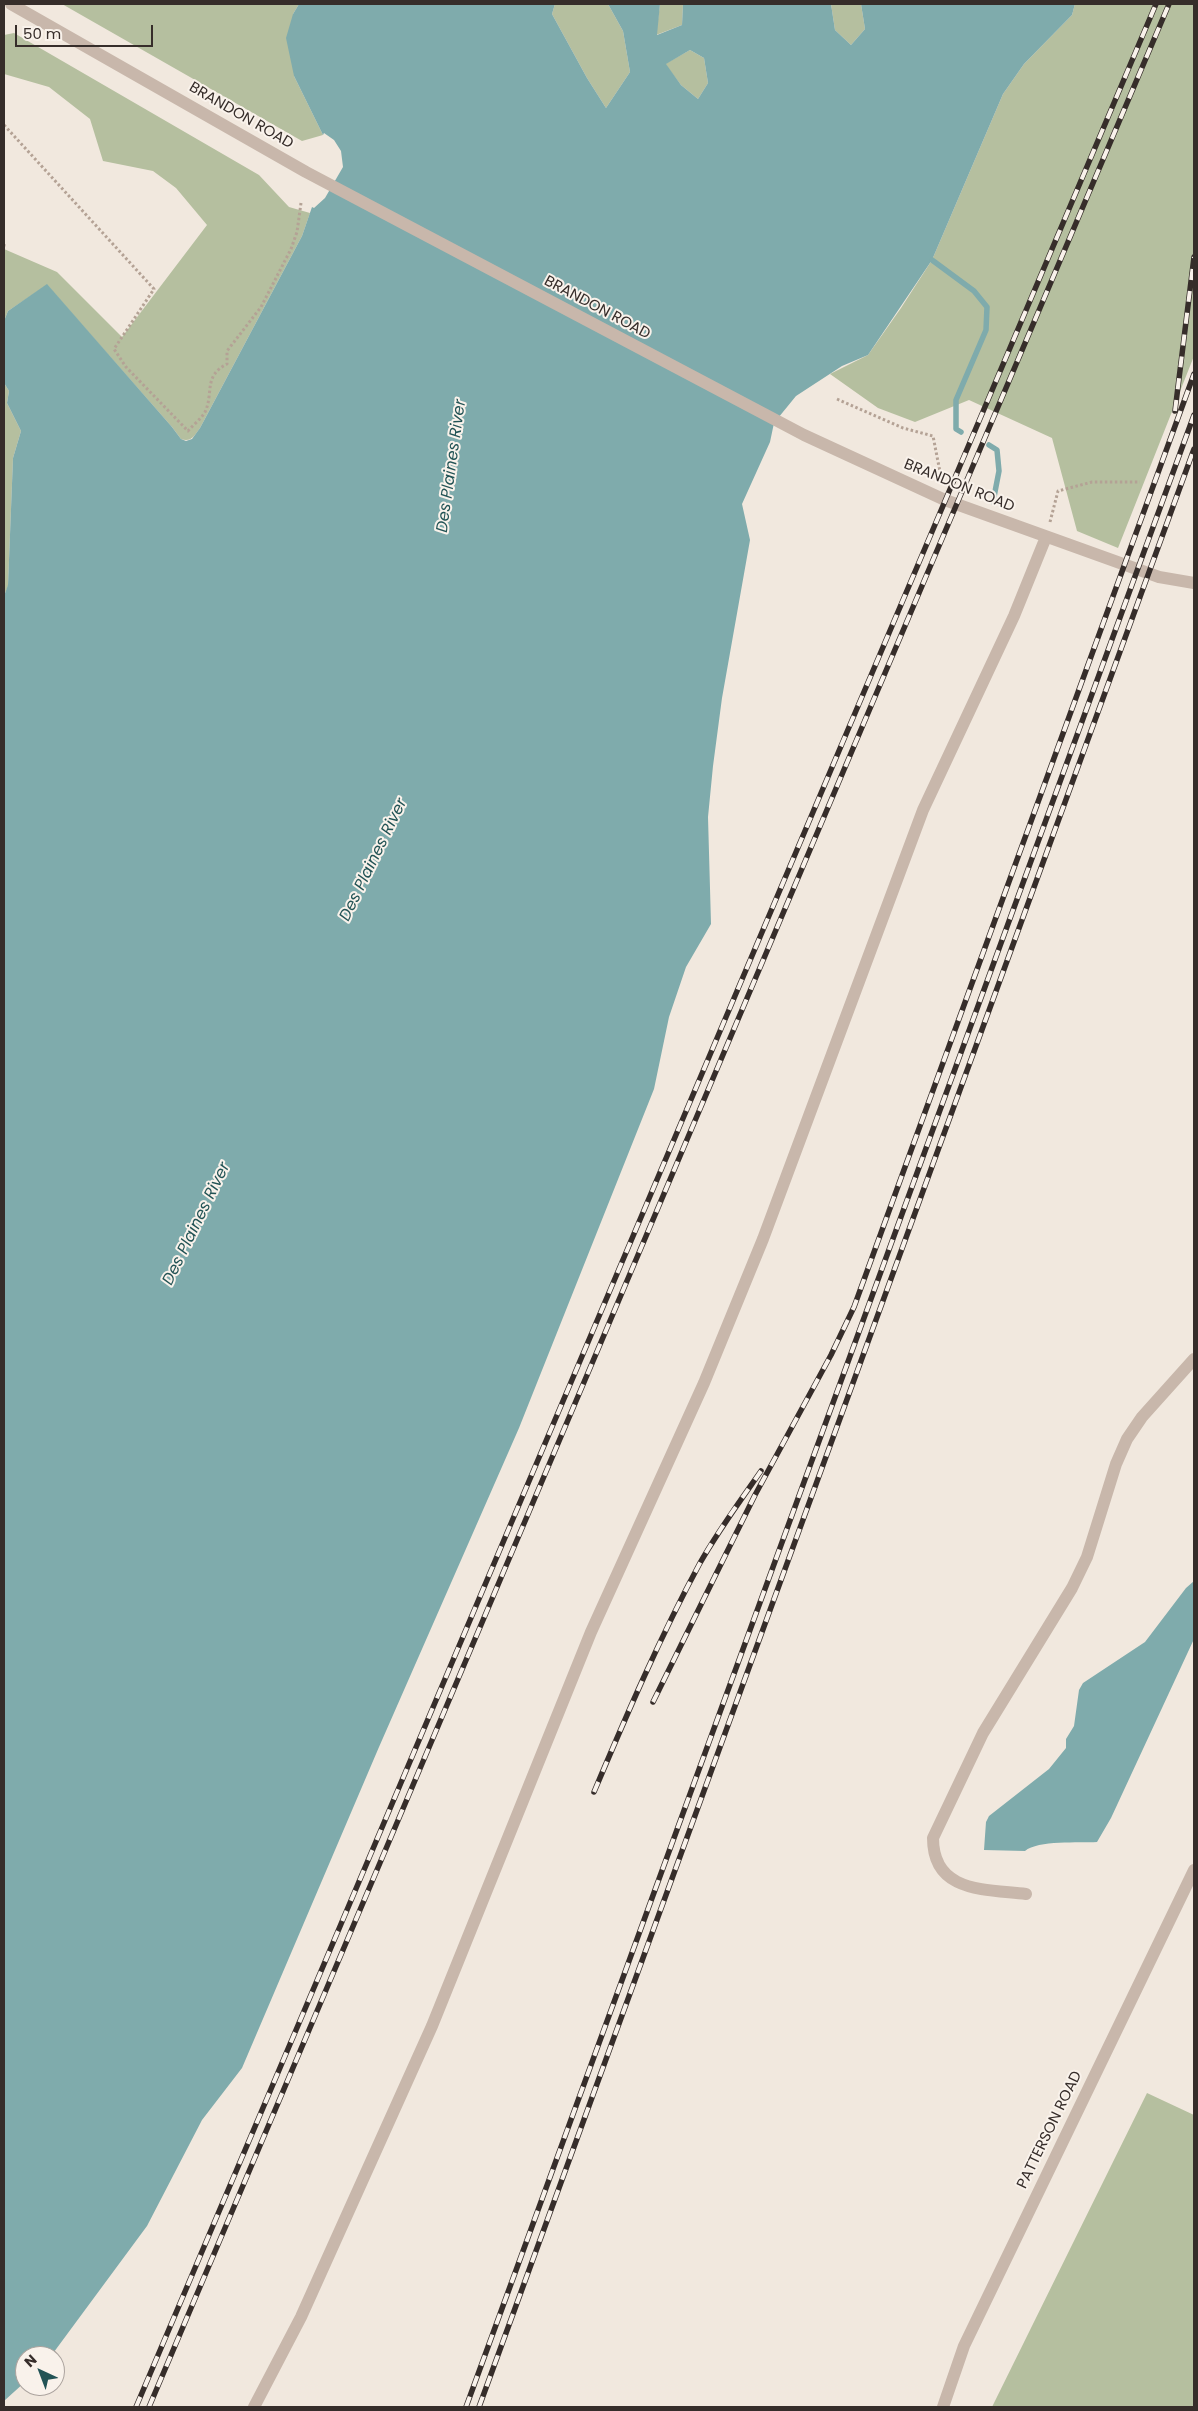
<!DOCTYPE html>
<html>
<head>
<meta charset="utf-8">
<style>
	body { margin:0 }
	#map { position:relative; width:1198px; height:2411px; overflow:hidden; background:#f1e8de; font-family:Poppins,sans-serif }
	canvas { display:block }
	.frame { position:absolute; inset:0; border:5px solid #362d2a; pointer-events:none }
	.north { position:absolute; left:15px; top:2346px; width:50px; height:50px; box-sizing:border-box; background:#f9f2eb; border:1px solid #aba39e; border-radius:50%; rotate:317deg; font-size:14px; font-weight:700; line-height:20px; text-align:center; color:#362d2a }
	.north::after { content:''; display:block; margin:auto; width:18px; height:22px; background:#225355; clip-path:polygon(50% 0,100% 100%,50% 72%,0 100%) }
	.scale { position:absolute; left:15px; top:25px; width:138px; height:22px; box-sizing:border-box; border:2px solid #362d2a; border-top:0; padding-left:6px; font-size:15px; line-height:18px; white-space:nowrap; color:#362d2a; -webkit-text-stroke:4px #f9f2eb; paint-order:stroke }
</style>
</head>
<body>
<div id="map">
<canvas width="1198" height="2411"></canvas>
<div class="frame"></div>
<div class="north">N</div>
<div class="scale">50 m</div>
</div>
<script>
const c = document.querySelector('canvas').getContext('2d');
c.lineJoin = 'round';
function paint(path, color) {
  c.fillStyle = color;
  c.fill(path, 'evenodd');
}
function strokePath(path, color, width, dash) {
  c.strokeStyle = color;
  c.lineWidth = width;
  c.lineCap = dash ? 'butt' : 'round';
  c.setLineDash(dash || []);
  c.stroke(path);
}
function label(font, color, halo, rows, align = 'center') {
  c.font = font + ' Poppins,sans-serif';
  c.lineWidth = 4;
  c.setLineDash([]);
  c.textBaseline = 'middle';
  c.strokeStyle = halo;
  c.fillStyle = color;
  for (const [text, x, y, turn = 0] of rows) {
    c.save();
    c.translate(x, y);
    c.rotate((+turn || 0) * Math.PI / 180);
    c.textAlign = isNaN(turn) ? turn : align;
    if (halo) c.strokeText(text, 0, 0);
    c.fillText(text, 0, 0);
    c.restore();
  }
}
paint(new Path2D(`
	M62,4h237l-6,10 1,62 29,59 -21,6z
	M555,4h53l15,27 7,41 -24,36 -19,-30 -35,-64z
	M660,4h23l-1,21 -26,10z
	M831,4h30l4,25 -14,16 -16,-15z
	M1075,4h119v352l-76,192 -41,-17 -25,-93 -83,-38 -54,22 -37,-14 -48,-34 38,-19 33,-47 31,-48 71,-166 21,-30 48,-49z
	M14,33l245,142 30,32 21,6 -8,23 -102,192c-5,7 -9,15 -19,11l-9,-12 -125,-142 -39,26 -4,10v-72l53,23 65,65 85,-112 -31,-37 -23,-17 -50,-10 -13,-42 -41,-32 -45,-13v-39z
	M690,50l14,8 4,25 -10,16 -17,-14 -16,-21z
	M4,383l5,8 -2,12 14,28 -8,27 -5,128 -4,10z
	M1147,2093l47,22v292h-202z`), '#b5bf9f');
paint(new Path2D(`
	M299,4h256l-3,10 35,64 19,30 24,-36 -7,-41 -15,-27h52l-3,31 25,-10 1,-21h148l4,26 16,15 14,-16 -4,-25h214l-3,11 -48,49 -21,30 -71,166 -64,95 -26,11 -46,30 -22,27 -4,19 -28,62 8,36 -28,158 -9,68 -5,51 3,107 -25,43 -17,50 -15,72 -135,339 -140,319 -137,321 -40,52 -55,106 -96,130h-26v26l-21,19v-1805l4,-11 5,-127 8,-27 -14,-28 2,-12 -5,-8v-62l4,-10 39,-27 125,143 9,12 5,2 6,-2 8,-11 102,-192 10,-29 11,-8 17,-29 -1,-20 -16,-15 -29,-59 -8,-38 7,-24zM690,50l14,8 4,25 -10,16 -17,-14 -15,-21z
	M1194,1581v58l-83,179 -14,24c-18,1 -59,-2 -72,9l-41,-1 2,-28 3,-6 60,-47 17,-21v-9l8,-13 5,-36 4,-7 62,-41 41,-54z`), '#7fabac');
paint(new Path2D(`
	M324,133l10,7 7,11 2,16 -18,31 -11,10 -4,-2 11,-9 16,-28v-18l-15,-14z`), '#f1e8de');
strokePath(new Path2D(`
	M932,260l42,31 13,16 -1,23 -30,70v29l5,3
	M989,445l8,5 2,21 -6,31`), '#7fabac', 5.5);
strokePath(new Path2D(`
	M4,125l150,164 -40,60 12,18 62,64c5,-6 13,-12 17,-19 9,-19 -2,-36 22,-48v-13l34,-44 30,-58 6,-17 4,-29
	M4,244v4
	M837,399l66,29 30,8 9,46
	M1050,522l8,-31 34,-9h48`), '#b4a295', 3, [2.5, 2.5]);
strokePath(new Path2D(`
	M11,4l295,168 498,263 141,65 214,77 35,6
	M1026,1894c-41,-5 -93,-1 -93,-56l50,-105 89,-145 15,-31 29,-93 11,-25 15,-22 52,-58
	M254,2407l47,-90 131,-291 159,-394 113,-249 59,-144 160,-429 91,-194 32,-79
	M943,2407l21,-61 230,-476`), '#c8b7ab', 12);
const rail = new Path2D(`
	M1175,411l19,-154
	M653,1702l102,-207 76,-140 23,-48 340,-933
	M594,1792c33,-78 66,-155 106,-229 18,-32 40,-62 61,-92
	M136,2407l1020,-2403
	M149,2407l1020,-2403
	M466,2407l728,-1992
	M479,2407l715,-1958`);
strokePath(rail, '#362d2a', 5.5);
strokePath(rail, '#f9f2eb', 4, [11]);
label('15px', '#362d2a', '#f9f2eb', [
	["BRANDON ROAD",241,116,30],
	["BRANDON ROAD",597,308,28],
	["BRANDON ROAD",959,486,22],
	["PATTERSON ROAD",1050,2130,-64]
]);
label('italic 16px', '#225355', '#f9f2eb', [
	["Des Plaines River",452,466,-82],
	["Des Plaines River",374,860,-64],
	["Des Plaines River",197,1224,-64]
]);
</script>
</body>
</html>
